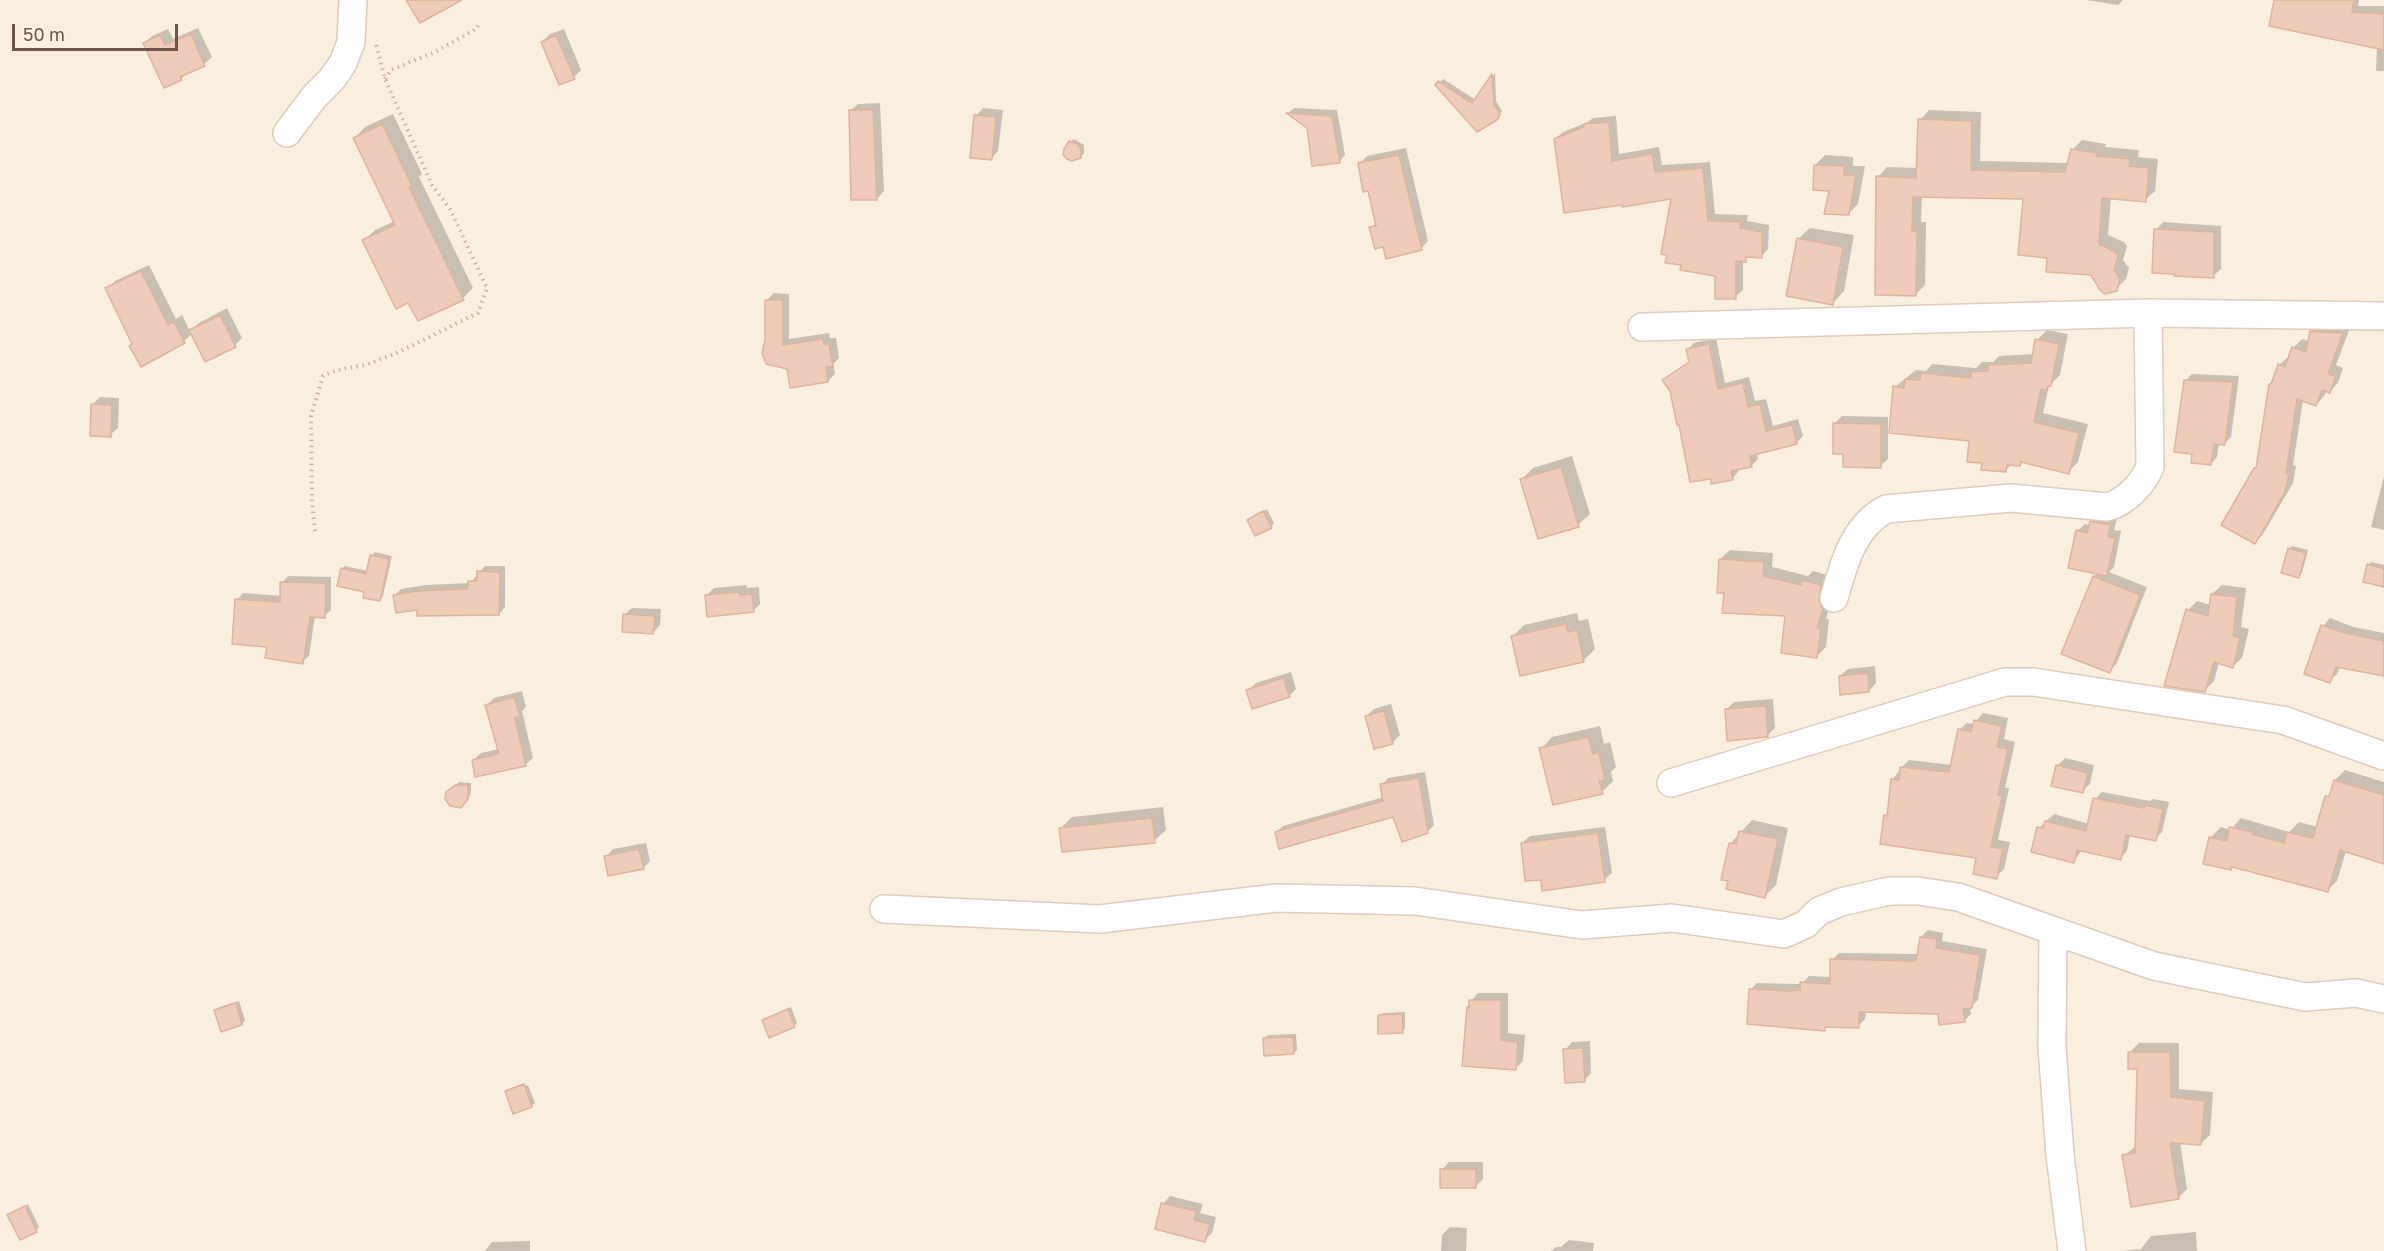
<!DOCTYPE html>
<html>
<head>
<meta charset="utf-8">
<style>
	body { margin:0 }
	#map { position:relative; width:2384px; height:1251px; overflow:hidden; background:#faefdf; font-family:"Golos Text",sans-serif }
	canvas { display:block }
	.scale { position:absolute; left:12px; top:24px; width:166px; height:27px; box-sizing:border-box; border:3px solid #6f5549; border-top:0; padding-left:8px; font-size:18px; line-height:21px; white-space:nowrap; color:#6f5549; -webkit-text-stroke:4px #fef3e5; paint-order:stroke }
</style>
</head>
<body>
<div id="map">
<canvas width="2384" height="1251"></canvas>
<div class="scale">50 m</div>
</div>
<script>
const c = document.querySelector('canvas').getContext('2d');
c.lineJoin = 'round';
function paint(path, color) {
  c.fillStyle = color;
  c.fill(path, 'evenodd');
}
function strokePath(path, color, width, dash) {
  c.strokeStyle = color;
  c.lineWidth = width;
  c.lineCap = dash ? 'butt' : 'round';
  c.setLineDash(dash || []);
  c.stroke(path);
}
paint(new Path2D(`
	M2086,0h37l-5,5z
	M2276,0h83l-1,6h26v65h-8l1,-24z
	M198,28l14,29 -8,7 -16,8 -7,7 -36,-36 7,-7 16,-7 5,10z
	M564,29l17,41 -7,7 -32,-35 8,-8z
	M1495,73l1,28 6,10 -6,8 -59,-34 6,-6 33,21z
	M880,103l4,88 -7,8 -27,-88 8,-7z
	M983,108l20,2 -5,41 -7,8 -15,-43z
	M1294,108l43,2 8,45 -6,7 -30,-35 -21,-14z
	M1929,110l52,2 -1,49 89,2 3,-13 10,-10 24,4 -1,3 34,3 -1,7 20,2 -3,32 -10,9 -34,-3 -3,38 16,7 3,4 -4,14 6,8 -3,11 -10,10 -24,-15 -44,-18 -23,-58 -103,-3 -1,27h5l-1,63 -9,9 -38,-117 9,-10 31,1 2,-48z
	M393,114l29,60 -3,3 54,111 -10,10 -54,3 -45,-60 11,-11 20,-9 -40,-83 10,-11z
	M1616,116l3,38 40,-7 3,18 48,-3 5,52 33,1 -1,6 22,4 -1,24 -7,8 -11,-1 -7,4v30l-8,7 -18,-22 -45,-78 -117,-58 8,-7 25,-10 5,-4z
	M1074,139l10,6v8l-3,4 -11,-15z
	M1406,148l22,93 -7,8 -50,-21 6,-6 -18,-58 8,-8z
	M1825,155l28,2v9h12l-7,38 -10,10 -33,-49z
	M2163,222l58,4v43l-8,7 -57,-46z
	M1810,228l44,7 -10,56 -11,12 -35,-64z
	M149,265l27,54 6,-4 8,16 9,-8 28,-15 15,30 -7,7 -42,-12 -9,8 -43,24 -8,-22 -26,-54 8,-8z
	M774,293l15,1v45l40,-6 1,5h6l3,20 -6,6 2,10 -7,7 -40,-13 -21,-68z
	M2320,323l31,2 -15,40 7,3 -5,15 -8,8 -3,-1 -3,6 -8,9 -13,-5 -10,65 3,1 -3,17 -30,51 -8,9v-74l3,-3 15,-84 6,-17 9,-8h2l3,-9 9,-9 8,3 1,-10z
	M2047,330l21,4 -8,41 -11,11 -6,27 45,11 -10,38 -10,10 -44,-11 -4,4 -8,-1 -6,6 -22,-8 -13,-23 -76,-52 21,-17 10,1 6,-7 44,4 6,-6h11l6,-6 35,-2 3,-14z
	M1716,338l9,45 24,-6 6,24 11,-2 7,27 25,-7 5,17 -7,7 -39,10 1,6 -7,7 -13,2v4l-6,7 -52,-56 -9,-33 -7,-10 26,-19 -2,-12 6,-6z
	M2192,374l47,2 -8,61 -7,7 -5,-1 -2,14 -6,7 -18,-11 -8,-72z
	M100,397l19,1 -1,30 -8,7 -17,-31z
	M1842,416l46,1v42l-8,7 -36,-13 -10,-29z
	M1572,456l18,58 -12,11 -57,-45 12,-12z
	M2384,476v54l-13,-3z
	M1267,509l7,14 -3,4 -22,-7z
	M2099,515l18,3 -3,12 7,1 -7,36 -5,5 38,15 -30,76 -7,8 -16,-95 4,-3 -21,-42 8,-7 5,1z
	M2292,546l16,4 -6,23 -3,3 -10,-27z
	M1730,550l43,3 -1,14 36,9 5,-5 17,5 2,23 -6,20h3l-3,28 -9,9 -30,-41 -62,-23 -5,-33z
	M375,552l17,4 -9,40 -3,4 -38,-31 3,-3 23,5 4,-16z
	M2371,562l13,3v20l-16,-20z
	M485,566h20v41l-6,7 -81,-6 -24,-12 7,-7 25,-4 44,-2z
	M288,576l43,1v33l-7,6h-9l-6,40 -7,6 -33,-16 -32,-46 6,-7 39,3v-13z
	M746,585l1,3 12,-1 1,17 -7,7 -47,-15 8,-8z
	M2222,585l24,3 -5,39 8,2 -7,29 -10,9 -13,-4 -5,18 -10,10 -16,-81 9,-9 14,4 1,-11z
	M632,608l29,1 -1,16 -7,8 -29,-18z
	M1577,613l2,8 9,-2 7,30 -12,12 -71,-24 12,-12z
	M2330,618l23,9 31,6v42l-44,-9 -3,8 -8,7 -6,-55z
	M1875,666l1,17 -7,8 -29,-15 8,-7z
	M1291,672l5,17 -7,7 -41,-6 8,-7z
	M522,691l4,16 -4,4 11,47 -8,7 -52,-5 8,-7 18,-4 -13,-43 8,-8z
	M1773,699l2,29 -8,8 -41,-26 8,-8z
	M1391,704l9,31 -8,8 -26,-27 8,-7z
	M1983,713l25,5 -4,21 11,3 -10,46h4l-11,52 12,2 -6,27 -8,8 -18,-21 -92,-40 2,-3 4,-33 10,-13 7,-7 43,5 7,-35 8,-7 7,1z
	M1600,726l4,18 6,-2 6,25 -5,5 2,9 -11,11 -61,-43 11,-12z
	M2065,758l29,7 -4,19 -8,7 -25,-25z
	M2345,770l39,12v80l-38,-11 -9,30 -10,10 -94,-25 -28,-4 6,-25 10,-10 9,3 11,-12 48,14 10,-10 19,5 9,-30 5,-6 3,-11z
	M1425,772l9,53 -7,7 -33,-17 -118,17 7,-6 101,-29 -2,-12 6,-7z
	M459,782l12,1v11l-7,10 -14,-15z
	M2102,792l48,9 3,-2 16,3 -7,30 -7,7 -25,-4 -3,16 -7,7 -38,-8 -8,11 -35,-33 15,-14 35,10 6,-25z
	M1163,807l3,23 -12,11 -93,-13 11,-11z
	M1752,820l36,8 -12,57 -11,11 -35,-52z
	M1605,827l7,46 -8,7 -62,-2 -20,-35 8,-7z
	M646,843l4,18 -7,7 -37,-11 7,-8z
	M1928,930l15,3 -1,8 45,8 -9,51 -8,7 1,7 -7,7 -25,-8 -73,-2 -1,8 -7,7 -30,-1 -4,4 -74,-39 7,-7 40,1h5l7,-8 22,1 1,-17 7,-7 79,1 3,-17z
	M1478,993h30v40l17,2 -2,26 -8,8 -47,-61 3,-7z
	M239,1001l6,19 -3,4 -26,-13 3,-4z
	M791,1007l6,16 -3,3 -30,-6z
	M1405,1012v16l-3,4 -23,-16 4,-3z
	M1296,1034l1,16 -4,3 -29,-15 4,-3z
	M1590,1041l1,32 -7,8 -19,-31 7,-8z
	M2139,1043h40v46l34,3 -3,43 -10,9 -20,-2 7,47 -9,9 -54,-42 12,-10 2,-79 -8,-15z
	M528,1085l7,18 -4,3 -24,-15z
	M1449,1162h34v17l-7,7 -34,-16z
	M1170,1196l33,8 -3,9 16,4 -4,16 -7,7 -42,-36z
	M28,1204l11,23 -3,4 -27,-16z
	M1450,1227l17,1 -1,23h-25l1,-16z
	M2196,1232l1,19h-75l19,-2 10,-13z
	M1569,1240l25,3 -1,8h-42l5,-4h5z
	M530,1241v10h-45l7,-9z`), '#0003');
const building = new Path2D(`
	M406,0h56l-42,23z
	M2274,0h80l-2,12 32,2v36l-115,-24z
	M191,34l14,32 -25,11 2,3 -18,8 -21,-45 17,-8 5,10z
	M556,35l19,44 -16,6 -18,-43z
	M1492,74l2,31 4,5 2,5 -3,5 -20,12 -42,-47 3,-4 34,22z
	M849,110h24l4,90h-26z
	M1286,113l46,3 8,47 -28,3 -5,-38z
	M974,115l22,2 -4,43 -22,-2z
	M1918,119l54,2 -1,49 94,2 6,-23 26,4 -1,3 34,3 -1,7 20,2 -3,34 -44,-4 -3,46 16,8 3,4 -4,14 6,9 -3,12 -12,3 -5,-4 -9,-15 -45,-3 1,-14 -29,-3 5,-56 -110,-2 -1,34h5l-1,65 -41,-1 1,-119 40,2z
	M1609,122l3,39 40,-7 3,18 48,-4 5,53 33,1 -1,6 22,4v26l-16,-1v5l-10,-1v38h-21v-23l-35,-6 1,-5 -16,-2 2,-8 -6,-1 10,-55 -49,8v-2l-58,8 -10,-74 30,-12v-3z
	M382,124l30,62 -3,1 55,113 -46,21 -10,-18 -12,6 -34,-69 33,-15 -42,-87z
	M1069,141l8,3 4,5v9l-9,3 -5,-2 -4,-4 1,-6z
	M1399,155l23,95 -36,9 -3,-12 -8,2 -6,-22 7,-1 -8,-35 -5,1 -5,-29z
	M1814,165l30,1v9h12l-7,40 -25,-1 5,-23 -16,-1z
	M2154,229l60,3v46l-40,-2v-2l-22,-1z
	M1797,238l46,9 -10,58 -47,-9z
	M141,271l27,54 6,-3 11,21 -44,24 -12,-21 3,-2 -27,-56z
	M765,300h18v45l40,-6 1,6 5,-1 4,22 -7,1 2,15 -38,6 -3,-19 -21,-5 -4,-11 3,-13z
	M220,315l16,32 -31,15 -16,-32z
	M2310,331l33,2 -15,41 8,2 -6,17 -8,-3 -6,16 -19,-7 -11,75h3l-4,18 -30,52 -34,-19 33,-57h2l13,-84h2l7,-20 7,3 7,-20 14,5z
	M2035,339l24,5 -8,42h-3l-1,4 -6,-1 -7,33 45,11 -10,41 -48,-12 -1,4 -13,-1 -1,7 -25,-2 1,-7 -15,-1 2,-21 -80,-8 4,-47 11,2 1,-9 15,1 1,-7 50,5v-6l17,-1v-6l43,-2z
	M1709,344l9,45 25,-6 5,24 12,-3 6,27 26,-6 5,19 -47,12 2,11 -21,4 2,9 -22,4v-5l-21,3 -11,-57h-2l-7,-34 -8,-11 27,-18 -3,-13z
	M2184,380l49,2 -8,63 -11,-1 -3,21 -20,-2 1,-9 -18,-2z
	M91,404l21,1 -1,32 -21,-1z
	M1833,423l48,1v44l-38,-1v-13h-10z
	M1561,467l18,60 -41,12 -18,-60z
	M1263,511l9,17 -17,8 -8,-16z
	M2090,521l20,4 -2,12 7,1 -8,38 -39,-8 8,-38 11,3z
	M2288,548l18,5 -7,25 -18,-5z
	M370,555l19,4 -9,42 -17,-3 1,-6 -27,-6 4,-18 25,6z
	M1719,559l45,3 -1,14 38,9 1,-5 19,5 -2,16 4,8 -6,19h4l-4,30 -36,-5 4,-37 -63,-3 2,-20h-7z
	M2367,564l17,5v18l-21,-5z
	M477,571l23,1 -1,43 -82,1v-6l-21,3 -3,-18 25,-4 50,-2v-8h9z
	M2093,576l47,19 -30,78 -49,-19z
	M280,582l46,1 -1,35 -15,-1 -7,47 -38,-6 2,-11 -35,-3 3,-45 45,3z
	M739,592l1,3 12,-1 2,18 -47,5 -2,-22z
	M2211,594l26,3 -4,39 7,2 -7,30 -19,-6 -9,30 -41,-6 22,-77 22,7z
	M623,614l32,2 -2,18 -31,-2z
	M1566,624l2,8 9,-2 7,32 -64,14 -9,-40z
	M2321,625l24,8 39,8v35l-48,-9 -6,16 -26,-9z
	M1868,673l1,19 -29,3 -1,-19z
	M1283,678l7,19 -38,12 -6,-19z
	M514,697l6,19 -5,2 11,48 -51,11 -3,-17 27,-6 -14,-49z
	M1766,706l2,31 -41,4 -2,-32z
	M1384,711l9,33 -19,5 -9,-33z
	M1974,720l28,6 -5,21 11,2 -10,46 4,1 -11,51 12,2 -6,30 -24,-5 3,-16 -96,-14 4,-29 3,1 4,-37 8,1 1,-13 49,5 9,-43 13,3z
	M1588,737l5,17 6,-1 6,27 -6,1 4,13 -50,11 -14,-57z
	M2056,765l32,8 -5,20 -32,-7z
	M1419,778l9,55 -26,9 -9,-25 -114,32 -4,-17 108,-31 -3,-17z
	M2334,780l50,15v69l-44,-14 -12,42 -96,-25 -1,3 -28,-6 6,-27 18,4 2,-14 24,5 -1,2 32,9 3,-11 26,6 12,-42 4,1z
	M455,785h13v14l-7,9 -11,-2 -5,-7 1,-7z
	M2093,798l51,10 1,-3 18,4 -7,32 -30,-6 -5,25 -44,-10 -3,13 -43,-11 6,-25 6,1 2,-7 41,10z
	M1152,818l3,25 -93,9 -3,-24z
	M1739,831l39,8 -13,59 -39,-9 2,-8 -7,-1 8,-37 7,1z
	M1598,833l7,49 -63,9 -1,-11 -16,1 -4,-38z
	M639,849l5,20 -36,7 -4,-20z
	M1920,937l17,2 -1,9 44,7 -8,53 -9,1 2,13 -26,3 -1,-11 -79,-2v16l-34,-1v4l-78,-7 2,-35 40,2 11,-1v-8l30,2v-25l86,2z
	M1469,1000h32v40l17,2 -2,28 -54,-4 5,-59 2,1z
	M236,1003l6,22 -21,7 -7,-22z
	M788,1009l7,18 -26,11 -7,-18z
	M1402,1014l1,19 -25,1v-19z
	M1293,1037l1,17 -30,2 -1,-18z
	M1583,1048l2,34 -20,1 -2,-34z
	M2128,1052h42l1,45 34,4 -4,44 -31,-2 9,56 -48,8 -9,-52 13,-2 2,-84h-9z
	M524,1084l8,23 -19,7 -8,-23z
	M1440,1169h36v19h-36z
	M1161,1203l35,8 -2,9 16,4 -5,18 -50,-13z
	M25,1206l12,26 -17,8 -13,-25z`);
paint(building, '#eeccb9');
strokePath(building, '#e0b39a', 1.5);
const minor = new Path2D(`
	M287,133l27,-36 18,-18 11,-16 8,-21 2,-42
	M1642,327l506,-14 236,3
	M1834,598c10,-35 19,-71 52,-89l125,-11 96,9c19,-5 35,-22 43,-40l-2,-154
	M1671,783l334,-101h28l250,38 101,36
	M884,909l216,10 176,-21 139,3 167,24 90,-7 112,16 22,-10 13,-13 22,-9 48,-11h29l40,6 196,69 151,31 51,-4 28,6
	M2053,931l-1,116 8,108 12,96`);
strokePath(minor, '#decbbc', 30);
strokePath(new Path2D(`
	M385,79l6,-9 44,-18 41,-23 3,-5
	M315,531l-3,-30 -1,-85 12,-40c18,-10 34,-7 53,-15 35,-13 68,-32 102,-48l9,-25 -37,-79 -18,-24 -47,-106 -9,-35`), '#d2b09d', 4, [1.5, 4.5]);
strokePath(minor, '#fff', 27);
</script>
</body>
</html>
